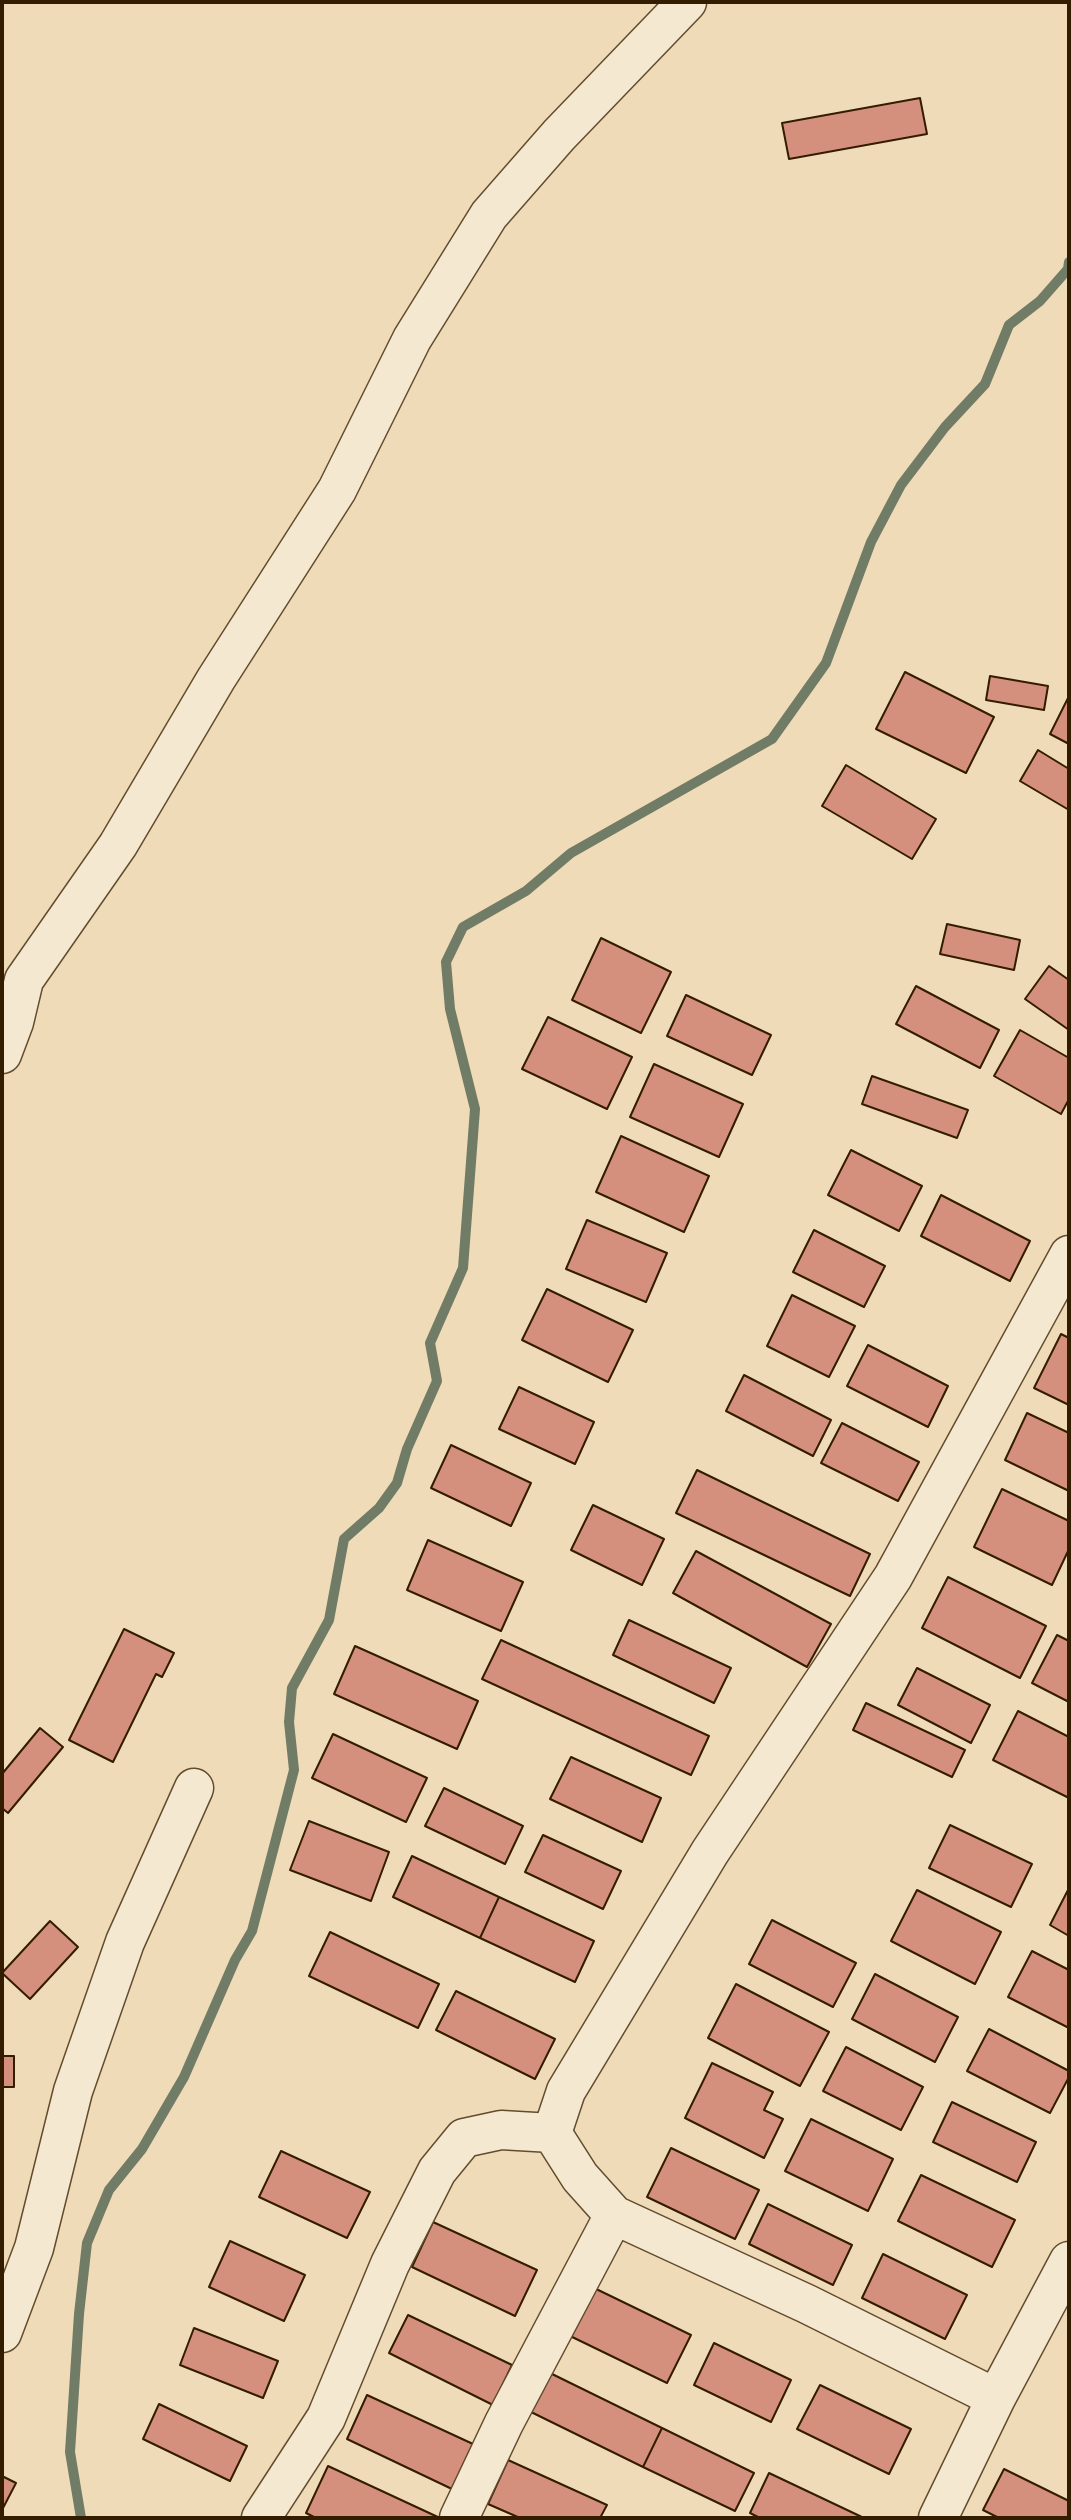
<!DOCTYPE html>
<html>
<head>
<meta charset="utf-8">
<style>
	body { margin:0 }
	#map { position:relative; width:1071px; height:2520px; overflow:hidden; background:#f0dbb8; font-family:"Libre Caslon Text",serif }
	canvas { display:block }
	.frame { position:absolute; inset:0; border:4px solid #331c00; pointer-events:none }
</style>
</head>
<body>
<div id="map">
<canvas width="1071" height="2520"></canvas>
<div class="frame"></div>
</div>
<script>
const c = document.querySelector('canvas').getContext('2d');
c.lineJoin = 'round';
function strokePath(path, color, width, dash) {
  c.strokeStyle = color;
  c.lineWidth = width;
  c.lineCap = dash ? 'butt' : 'round';
  c.setLineDash(dash || []);
  c.stroke(path);
}
function paint(path, color) {
  c.fillStyle = color;
  c.fill(path, 'evenodd');
}
strokePath(new Path2D(`
	M81,2518l-11,-66 9,-138 8,-71 22,-53 33,-41 42,-72 51,-117 17,-29 42,-161 -5,-48 3,-34 37,-68 15,-81 35,-31 18,-25 10,-34 30,-68 -7,-38 33,-75 12,-159 -25,-100 -4,-47 17,-35 63,-36 45,-38 201,-114 54,-76 45,-121 30,-57 44,-58 40,-43 24,-59 31,-24 28,-32 1,-7`), '#717c66', 10);
const building = new Path2D(`
	M920,98l7,36 -138,25 -7,-36z
	M905,672l89,45 -28,56 -90,-44z
	M990,676l58,10 -4,24 -58,-10z
	M1069,696v48l-19,-10z
	M1038,750l31,19v41l-49,-29z
	M846,765l90,54 -24,40 -90,-53z
	M947,924l73,16 -6,30 -74,-16z
	M601,938l70,34 -30,61 -69,-33z
	M1049,966l20,14v50l-44,-31z
	M916,986l83,44 -19,38 -84,-44z
	M686,995l85,40 -19,40 -85,-39z
	M548,1017l84,40 -25,52 -85,-40z
	M1020,1030l49,28v41l-8,15 -67,-38z
	M654,1064l89,40 -24,53 -89,-40z
	M872,1076l96,34 -11,28 -95,-34z
	M621,1136l88,40 -25,56 -88,-40z
	M851,1150l71,36 -23,45 -71,-36z
	M941,1195l89,46 -20,40 -89,-45z
	M587,1220l80,33 -21,49 -80,-33z
	M814,1230l71,36 -21,41 -71,-35z
	M547,1289l86,41 -25,52 -86,-42z
	M792,1295l63,31 -26,51 -62,-31z
	M1061,1334l8,4v67l-35,-17z
	M868,1345l80,41 -20,41 -81,-41z
	M744,1375l87,45 -18,36 -87,-45z
	M519,1387l75,35 -19,42 -76,-35z
	M1027,1413l42,20v58l-64,-31z
	M842,1423l77,39 -21,39 -77,-38z
	M451,1445l80,38 -20,43 -80,-38z
	M697,1470l173,84 -20,42 -174,-83z
	M1002,1489l67,32v28l-17,36 -78,-38z
	M593,1505l71,34 -22,46 -71,-35z
	M428,1540l95,42 -22,49 -94,-41z
	M696,1551l135,73 -24,43 -134,-74z
	M948,1577l98,49 -26,52 -98,-50z
	M629,1620l102,48 -17,35 -101,-48z
	M124,1629l50,24 -12,24 -6,-3 -43,88 -44,-22z
	M1057,1635l12,6v61l-37,-19z
	M501,1640l208,96 -18,39 -209,-96z
	M355,1646l123,55 -21,48 -123,-55z
	M917,1668l73,37 -19,38 -73,-38z
	M866,1703l99,47 -13,27 -99,-47z
	M1018,1711l51,26v61l-76,-38z
	M40,1728l23,19 -55,66 -6,-5v-34z
	M333,1734l94,44 -21,44 -94,-44z
	M571,1757l90,41 -19,44 -92,-43z
	M444,1788l79,38 -18,38 -80,-38z
	M309,1821l80,31 -18,49 -81,-31z
	M950,1825l82,39 -21,43 -82,-39z
	M543,1835l78,36 -18,38 -78,-37z
	M412,1856l87,41 -19,41 -87,-41z
	M1069,1888v48l-19,-11z
	M917,1890l84,42 -26,52 -84,-43z
	M499,1897l95,44 -19,41 -95,-44z
	M772,1920l84,43 -23,44 -84,-43z
	M50,1921l28,26 -48,52 -28,-26z
	M330,1932l109,52 -21,44 -109,-52z
	M1032,1951l37,19v58l-61,-31z
	M875,1974l83,43 -23,45 -83,-43z
	M736,1984l93,48 -29,54 -92,-48z
	M456,1991l99,48 -20,40 -99,-49z
	M989,2029l80,42v6l-19,36 -83,-42z
	M846,2047l77,40 -22,43 -78,-39z
	M2,2056h12v31h-12z
	M712,2063l61,29 -9,18 19,9 -19,39 -79,-40z
	M952,2102l84,40 -19,40 -84,-40z
	M811,2119l82,40 -25,52 -83,-40z
	M671,2148l88,42 -24,49 -88,-42z
	M281,2151l89,41 -23,46 -88,-41z
	M921,2175l94,45 -23,47 -94,-46z
	M768,2204l84,41 -19,40 -84,-41z
	M433,2222l104,48 -22,46 -103,-49z
	M230,2241l75,34 -21,46 -75,-34z
	M883,2254l84,41 -22,44 -83,-41z
	M590,2286l101,49 -24,48 -101,-49z
	M408,2315l104,50 -19,40 -104,-52z
	M194,2328l84,33 -15,37 -83,-33z
	M714,2343l77,37 -20,42 -77,-37z
	M548,2372l114,56 -19,39 -114,-56z
	M820,2385l91,44 -22,45 -92,-45z
	M367,2395l106,49 -21,45 -105,-50z
	M159,2404l88,42 -17,35 -87,-42z
	M662,2428l92,45 -19,38 -92,-44z
	M508,2460l99,45 -7,13h-80l-32,-14z
	M328,2466l112,52h-124l-10,-5z
	M1004,2469l65,32v17h-70l-16,-8z
	M769,2473l95,45h-104l-10,-5z
	M2,2476l14,7 -14,27z`);
paint(building, '#d5907d');
strokePath(building, '#331c00', 2);
const minor = new Path2D(`
	M2,1054l12,-32 10,-42 94,-135 98,-166 121,-189 75,-151 77,-124 70,-80 128,-133
	M2,2333l32,-85 39,-157 52,-149 69,-154
	M996,2398l-189,-94 -193,-89 -34,-38 -28,-44 14,-42 144,-239 183,-275 176,-322
	M261,2518l65,-100 64,-154 47,-93 27,-33 37,-8 51,3
	M459,2518l45,-95 110,-208
	M938,2518l58,-120 73,-137`);
strokePath(minor, '#624c2e', 41);
strokePath(minor, '#f5e8d1', 38);
</script>
</body>
</html>
